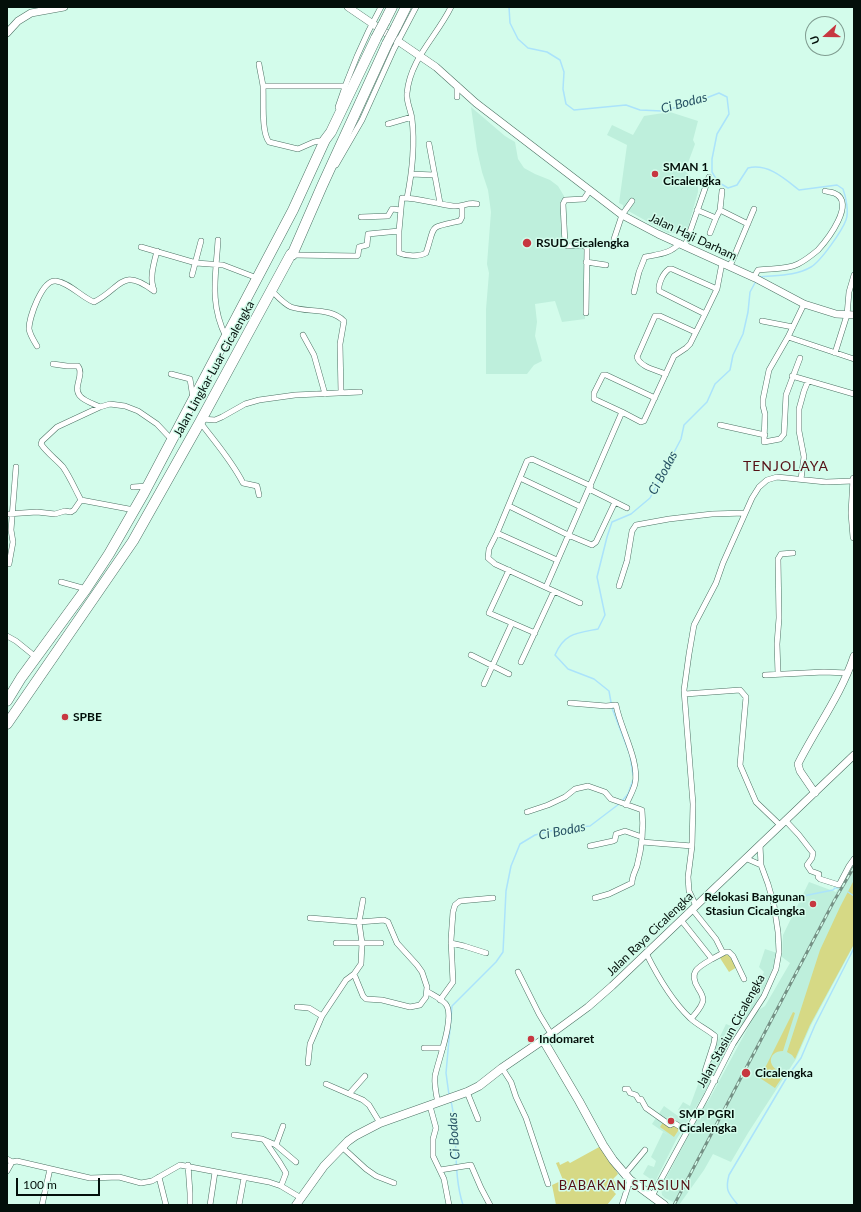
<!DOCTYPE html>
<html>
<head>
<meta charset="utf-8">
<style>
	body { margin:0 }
	#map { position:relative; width:861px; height:1212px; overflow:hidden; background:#d3fceb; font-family:Lato,sans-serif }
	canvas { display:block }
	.frame { position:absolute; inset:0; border:8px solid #030f0a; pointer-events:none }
	.north { position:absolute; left:805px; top:16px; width:40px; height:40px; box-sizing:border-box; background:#d3fceb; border:1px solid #809d91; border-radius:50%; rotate:249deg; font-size:11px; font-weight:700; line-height:16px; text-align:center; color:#030f0a }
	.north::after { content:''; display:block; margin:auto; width:14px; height:18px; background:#c73740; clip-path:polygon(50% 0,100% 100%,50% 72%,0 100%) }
	.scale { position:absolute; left:16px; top:1178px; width:84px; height:18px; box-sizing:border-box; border:2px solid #030f0a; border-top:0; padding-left:5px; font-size:12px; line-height:14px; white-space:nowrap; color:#030f0a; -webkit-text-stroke:3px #d3fceb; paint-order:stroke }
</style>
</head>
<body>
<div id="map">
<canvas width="861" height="1212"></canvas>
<div class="frame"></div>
<div class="north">U</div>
<div class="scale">100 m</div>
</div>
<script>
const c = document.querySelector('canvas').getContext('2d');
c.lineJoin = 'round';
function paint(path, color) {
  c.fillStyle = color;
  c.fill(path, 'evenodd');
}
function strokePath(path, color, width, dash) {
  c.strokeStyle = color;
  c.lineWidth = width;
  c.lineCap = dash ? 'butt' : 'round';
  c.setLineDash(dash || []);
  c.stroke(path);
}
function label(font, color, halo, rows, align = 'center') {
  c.font = font + ' Lato,sans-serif';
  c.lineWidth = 3;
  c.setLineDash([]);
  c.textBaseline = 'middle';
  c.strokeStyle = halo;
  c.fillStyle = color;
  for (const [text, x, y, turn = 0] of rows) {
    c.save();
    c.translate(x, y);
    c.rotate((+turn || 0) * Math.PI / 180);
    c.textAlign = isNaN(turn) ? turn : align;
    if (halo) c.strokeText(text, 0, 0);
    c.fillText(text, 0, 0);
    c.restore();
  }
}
paint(new Path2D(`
	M471,107l34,29 10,6 3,17 6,9 11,6 15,6 8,6 6,10 1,50 19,2 2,18 -1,53 -23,3 -7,-21 -20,3 2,18 -2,14 7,25 -8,4 -7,9h-41v-65l3,-36 -2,-9 4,-52 -3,-22 -6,-18 -5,-22z
	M670,112l28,9 -5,19 2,4 -10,27 13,14v7l-10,35v5l-4,2 -3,-1h-13l-45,-25v-3l-4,-2 8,-58 -20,-10 5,-10 21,10 11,-19z
	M854,862v83l-43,80 -15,34 -48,74 -17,29 -18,-8 -9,16 -25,35 -14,-7 -3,-3 -1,-7 43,-82 5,-6 48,-89 8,-5 25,-43 -8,-6 1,-22 26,-53 27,10z
	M765,949l12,4 -2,9 -8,20 -14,26 -9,14 -7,7 -29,58 -18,30 -5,-2 5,3 -14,22 -21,42 -12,-8 5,-9 6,2 2,-6 -5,-4 12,-25 5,3 -16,-11 12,-18 14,10 3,-4 -3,-2 5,-8 7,4 11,-30 4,-2 11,-29 10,-21 10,4 28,-56 -5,-5z`), '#beefdc');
paint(new Path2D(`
	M854,880v64l-44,81 -15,34 -3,-4 -5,-3 33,-102 20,-43z
	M727,953l10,14 -8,5 -9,-14z
	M793,1012l2,1 -12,38c-16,0 -17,18 2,22l-10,15 -15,-10z
	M665,1119l15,9 -6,9 -14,-10z
	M601,1146l17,28 -5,5 5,8 -4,5 2,2 -9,11h-51l-4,-20 11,-5 -7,-17 3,-1 1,3 8,-4 2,2z`), '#d6d985');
strokePath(new Path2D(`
	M509,7l1,16 8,16 10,9 19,4 13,8 4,12 -1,17 3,15 8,6 52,-5 14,5 22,1 34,-9 23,-9 8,4 2,17 -12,20 -5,25v13l6,10 10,6 9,-3 11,-17c20,-5 37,11 51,22l38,-5 6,4c3,8 6,23 3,31 -4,11 -25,41 -35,47 -15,9 -35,8 -52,10
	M633,775l-3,-20 -18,-47 -3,-17 -15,-12 -26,-10 -13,-14c9,-22 22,-22 43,-26l7,-14 -8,-38 10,-40 5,-15 19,-8 19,-16 31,-59 3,-14 23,-23 8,-18 15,-14 3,-15 10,-21 5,-22 2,-20 6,-11
	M622,801l6,-7 5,-14
	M848,892l6,4
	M803,896l30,-6 2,-2h3
	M449,1095l-3,-22 6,-67 44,-44 7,-10 3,-61 5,-25 9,-22 15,-9 19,-5 36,-4 29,-22
	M451,1101c8,34 1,70 12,104
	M738,1205c-10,-12 -13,-15 -9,-30l58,-98 14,-19 14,-33 39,-77`), '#abe3fb', 1.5);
const street = new Path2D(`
	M259,64c1,7 3,15 4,22 1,14 -2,46 6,56l29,7 16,-7 11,-2
	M263,86h82
	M457,97v-12
	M338,107c11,-34 26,-69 43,-100
	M388,124l24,-7
	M429,144l11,59
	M336,165l26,-45 32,-71 22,-42
	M411,174l23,1
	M407,198c5,-25 8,-53 5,-79 -1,-9 -6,-17 -5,-26 3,-34 30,-57 44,-86
	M462,206v11l-2,4c-33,7 -24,3 -34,32 -7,4 -20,3 -27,0v-22l3,-33c17,0 34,6 51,8 9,1 15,-4 24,-2
	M697,210l19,8 4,-8 2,-19
	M720,210l28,14
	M361,217l27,-1 4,-7 9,1
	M710,233l6,-15
	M614,239l8,-24 10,-14
	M218,240c-2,35 -9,63 8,97
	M685,246l24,-69
	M141,247l55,16 27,2 34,13
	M293,255l64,1 1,-1 1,-8 8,-2 1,-11 31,-3
	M586,262l20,3
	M730,266l24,-57
	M192,275l9,-34
	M754,277l4,-7c13,-2 28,0 40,-6 6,-3 14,-9 20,-14 9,-10 39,-48 16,-57 -3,-1 -6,-1 -9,-2
	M154,290c-5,-12 0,-27 3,-39
	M272,291c5,5 12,13 19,16 17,6 39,0 53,14l-4,23 1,49
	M634,292l5,-20 6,-15c14,-3 25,-3 35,-14
	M586,313l1,-64 -1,-2 -4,-2 -15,1 -2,-2 -2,-40 2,-4 19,-1 6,-9
	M705,314l-46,-23c-1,-7 4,-18 10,-22h3l45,20
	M762,321l31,6
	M303,335l11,20 11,39
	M788,337l66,22
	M37,346c-3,-5 -7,-11 -8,-17 0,-11 13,-50 27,-48 14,2 25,16 38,21 28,-14 27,-36 60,-11
	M835,353l12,-38 2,-23 5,-17
	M800,358l-14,37 -2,39 -4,5 -16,3 1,-28 -2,-8v-7l6,-29 19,-33 16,-33
	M53,364l14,2h11c7,9 -6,21 2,30 4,5 14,8 20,11
	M171,374l19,5 3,19
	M666,374c-10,-4 -26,-7 -29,-17l18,-41h5l35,16
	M792,376l62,18
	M622,412l-28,-13v-6l9,-18h3l49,23
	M202,419l13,1 7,-3 23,-13 14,-4 36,-5 65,-3
	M200,422c15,20 32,39 43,61l14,3 2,9
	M720,425l45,10
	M520,478l61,29
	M801,479l3,-22 -5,-26v-22l5,-18 4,-10
	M133,487l14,-1
	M589,489l38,19
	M81,500c-6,-11 -11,-23 -18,-33 -7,-8 -16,-14 -22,-23l1,-3 15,-14 43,-20 10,-3 15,2 13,5 19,13 15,16
	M81,500l53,10
	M509,506l59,29 24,10 4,-3 19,-40
	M7,514l30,-2 18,2 10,-3 6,1 3,-2 7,-10
	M497,533l60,27
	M9,564l4,-22 -2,-12 5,-63
	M509,570l-20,43 46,20
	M61,582l25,7
	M619,586l8,-25 5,-30 4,-6 33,-6 43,-5 33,-1
	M546,587l76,-175 19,10 3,-1 30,-65 12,-8 4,-4 15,-30 12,-25 5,-26
	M580,603l-85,-39 -7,-6 1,-9 8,-16 30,-72 5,-2 59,27
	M7,636l9,5 21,17
	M471,655l38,19
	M521,662l33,-71
	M778,674l-1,-30 2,-26 -1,-59 3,-5 12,-1
	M765,675l59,-3 23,1
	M484,684l28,-61
	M685,694l55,-4 6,7 -6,68 16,37 24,23
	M570,703l36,3 10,-1c4,23 24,56 19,79 -2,7 -6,14 -9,21
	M527,812l21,-7 17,-8 10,-8 13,-3 17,6 6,7 31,11c2,19 0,37 -5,56 -2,6 -5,10 -5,17l-23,11 -14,4
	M785,820l14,15 14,18 -1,5 -5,7 4,6 8,3 -1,3 2,2 19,6 10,-19 5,-7
	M642,842l50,4
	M590,846l23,-5 2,-1 1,-6 9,-3 17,6
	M745,858l16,7
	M696,906l-7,-15 -1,-14 4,-31 1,-42 -9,-114 5,-36 5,-29 22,-42 7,-20 29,-65 7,-11 8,-7 10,-3 49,5 27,-1
	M692,909l24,30 7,14
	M681,920l31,39 13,-7h4l4,4 11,23
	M336,943h45
	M451,943l13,3 22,7
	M646,953c10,20 27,49 44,65 7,7 17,11 25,18l-1,7 -9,28 10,10
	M518,972l21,42 12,20
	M354,974l9,22 3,3 16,1 28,7 10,-2 6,-8 1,-10 -5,-15 -5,-7 -20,-22 -9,-21 -4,-2 -25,2 4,-22
	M428,992c5,3 16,8 19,14 7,14 -9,55 -12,70 -1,9 1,18 3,27
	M440,1000l13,-18 -2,-42 2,-28 2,-7 5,-4 33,-3
	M297,1007l12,1 13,8
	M691,1019c4,-5 12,-13 12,-19 0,-4 -3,-9 -5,-12 -10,-16 0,-21 14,-29
	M424,1048h19
	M308,1063l2,-19 12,-28 24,-36 8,-6 7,-10 1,-21 -3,-21 -49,-4
	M502,1068l9,14 5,15 10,21 22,66
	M326,1084l37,16 6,5 11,18
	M625,1089h3l2,4 6,2 3,5 2,-1 5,9 24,17 4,-2 13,8
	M467,1092l11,27
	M349,1094l16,-18
	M430,1106l6,22 -3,11v17l11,23 5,26
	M234,1135l28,4 14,6 20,17
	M265,1141l15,22 6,10 -5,13
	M276,1145l7,-19
	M342,1147l24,22 10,7 18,7
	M7,1159l5,3
	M188,1165l2,28v12
	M440,1170l31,-5 10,23 9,17
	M7,1171l5,-9 5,-1 73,17 29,-1 22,6 11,-2 28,-16 89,17 12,4 20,12
	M625,1174l20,-24
	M159,1177l7,28
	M652,1196l55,-101 26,-51 31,-48 12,-27 3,-17 -1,-20 -4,-27 -6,-21 -7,-19 -1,-20
	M42,1205l8,-36
	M210,1205l5,-33
	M239,1205l5,-27
	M622,1205l8,-25`);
const secondary = new Path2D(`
	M348,7l88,60 40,36 146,112 36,19 97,44 49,26 32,10 18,1
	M7,33l11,-12 13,-8 33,-6
	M854,479l-2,34 2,24
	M815,793l-15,-22 -2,-7c18,-36 43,-69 56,-108
	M543,1040l45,-33 24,-21 242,-231`);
const primary = new Path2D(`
	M296,1205l28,-39 24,-25 7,-5 25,-13 87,-31 12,-6 23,-18 41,-28 36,61 24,44 10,15 17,20 34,25`);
const highway = new Path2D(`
	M385,21l7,-14
	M396,27l10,-20
	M7,701l14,-23 65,-89 23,-35 35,-61 149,-283 32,-70 6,-8 45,-94
	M7,724l126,-183 67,-119 91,-168 1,1 30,-69 65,-142`);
strokePath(street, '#4d7264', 6);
strokePath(secondary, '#4d7264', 8);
strokePath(primary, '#4d7264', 9);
strokePath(highway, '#4d7264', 11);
strokePath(street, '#fff', 5);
strokePath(secondary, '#fff', 7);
strokePath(primary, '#fff', 8);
strokePath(highway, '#fff', 10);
const rail = new Path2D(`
	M674,1205l160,-304 20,-34`);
strokePath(rail, '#759185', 3);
strokePath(rail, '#d3fceb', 1.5, [4.5]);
const highwayBridge = new Path2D(`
	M376,38l9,-17
	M387,44l9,-17`);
strokePath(highwayBridge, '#4d7264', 11, []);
strokePath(highwayBridge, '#fff', 10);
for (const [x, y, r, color] of [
	[655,174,4,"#c73740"],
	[527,243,5,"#c73740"],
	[65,717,4,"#c73740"],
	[813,904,4,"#c73740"],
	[531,1039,4,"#c73740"],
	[746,1073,5,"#c73740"],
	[671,1121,4,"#c73740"]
]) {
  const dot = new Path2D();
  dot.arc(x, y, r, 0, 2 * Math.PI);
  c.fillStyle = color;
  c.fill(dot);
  strokePath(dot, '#d3fceb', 1.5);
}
label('bold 12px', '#030f0a', '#d3fceb', [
	["SMAN 1",663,167],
	["Cicalengka",663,181],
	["RSUD Cicalengka",536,243],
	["SPBE",73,717],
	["Relokasi Bangunan",805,897,"right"],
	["Stasiun Cicalengka",805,911,"right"],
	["Indomaret",539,1039],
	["Cicalengka",755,1073],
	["SMP PGRI",679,1114],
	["Cicalengka",679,1128]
], 'left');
label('12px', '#030f0a', '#d3fceb', [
	["Jalan Haji Darham",693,237,25],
	["Jalan Lingkar Luar Cicalengka",214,369,-61],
	["Jalan Raya Cicalengka",650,934,-44],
	["Jalan Stasiun Cicalengka",731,1031,-61]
]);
label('italic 13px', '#275264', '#d3fceb', [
	["Ci Bodas",684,103,-15],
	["Ci Bodas",663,473,-62],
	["Ci Bodas",562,831,-11],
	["Ci Bodas",454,1136,-94]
]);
c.letterSpacing = '1px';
label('13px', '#551015', '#d3fceb', [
	["BABAKAN STASIUN",625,1186]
]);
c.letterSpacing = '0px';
c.letterSpacing = '1px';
label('14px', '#551015', '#d3fceb', [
	["TENJOLAYA",786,466]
]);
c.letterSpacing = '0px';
</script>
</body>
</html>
